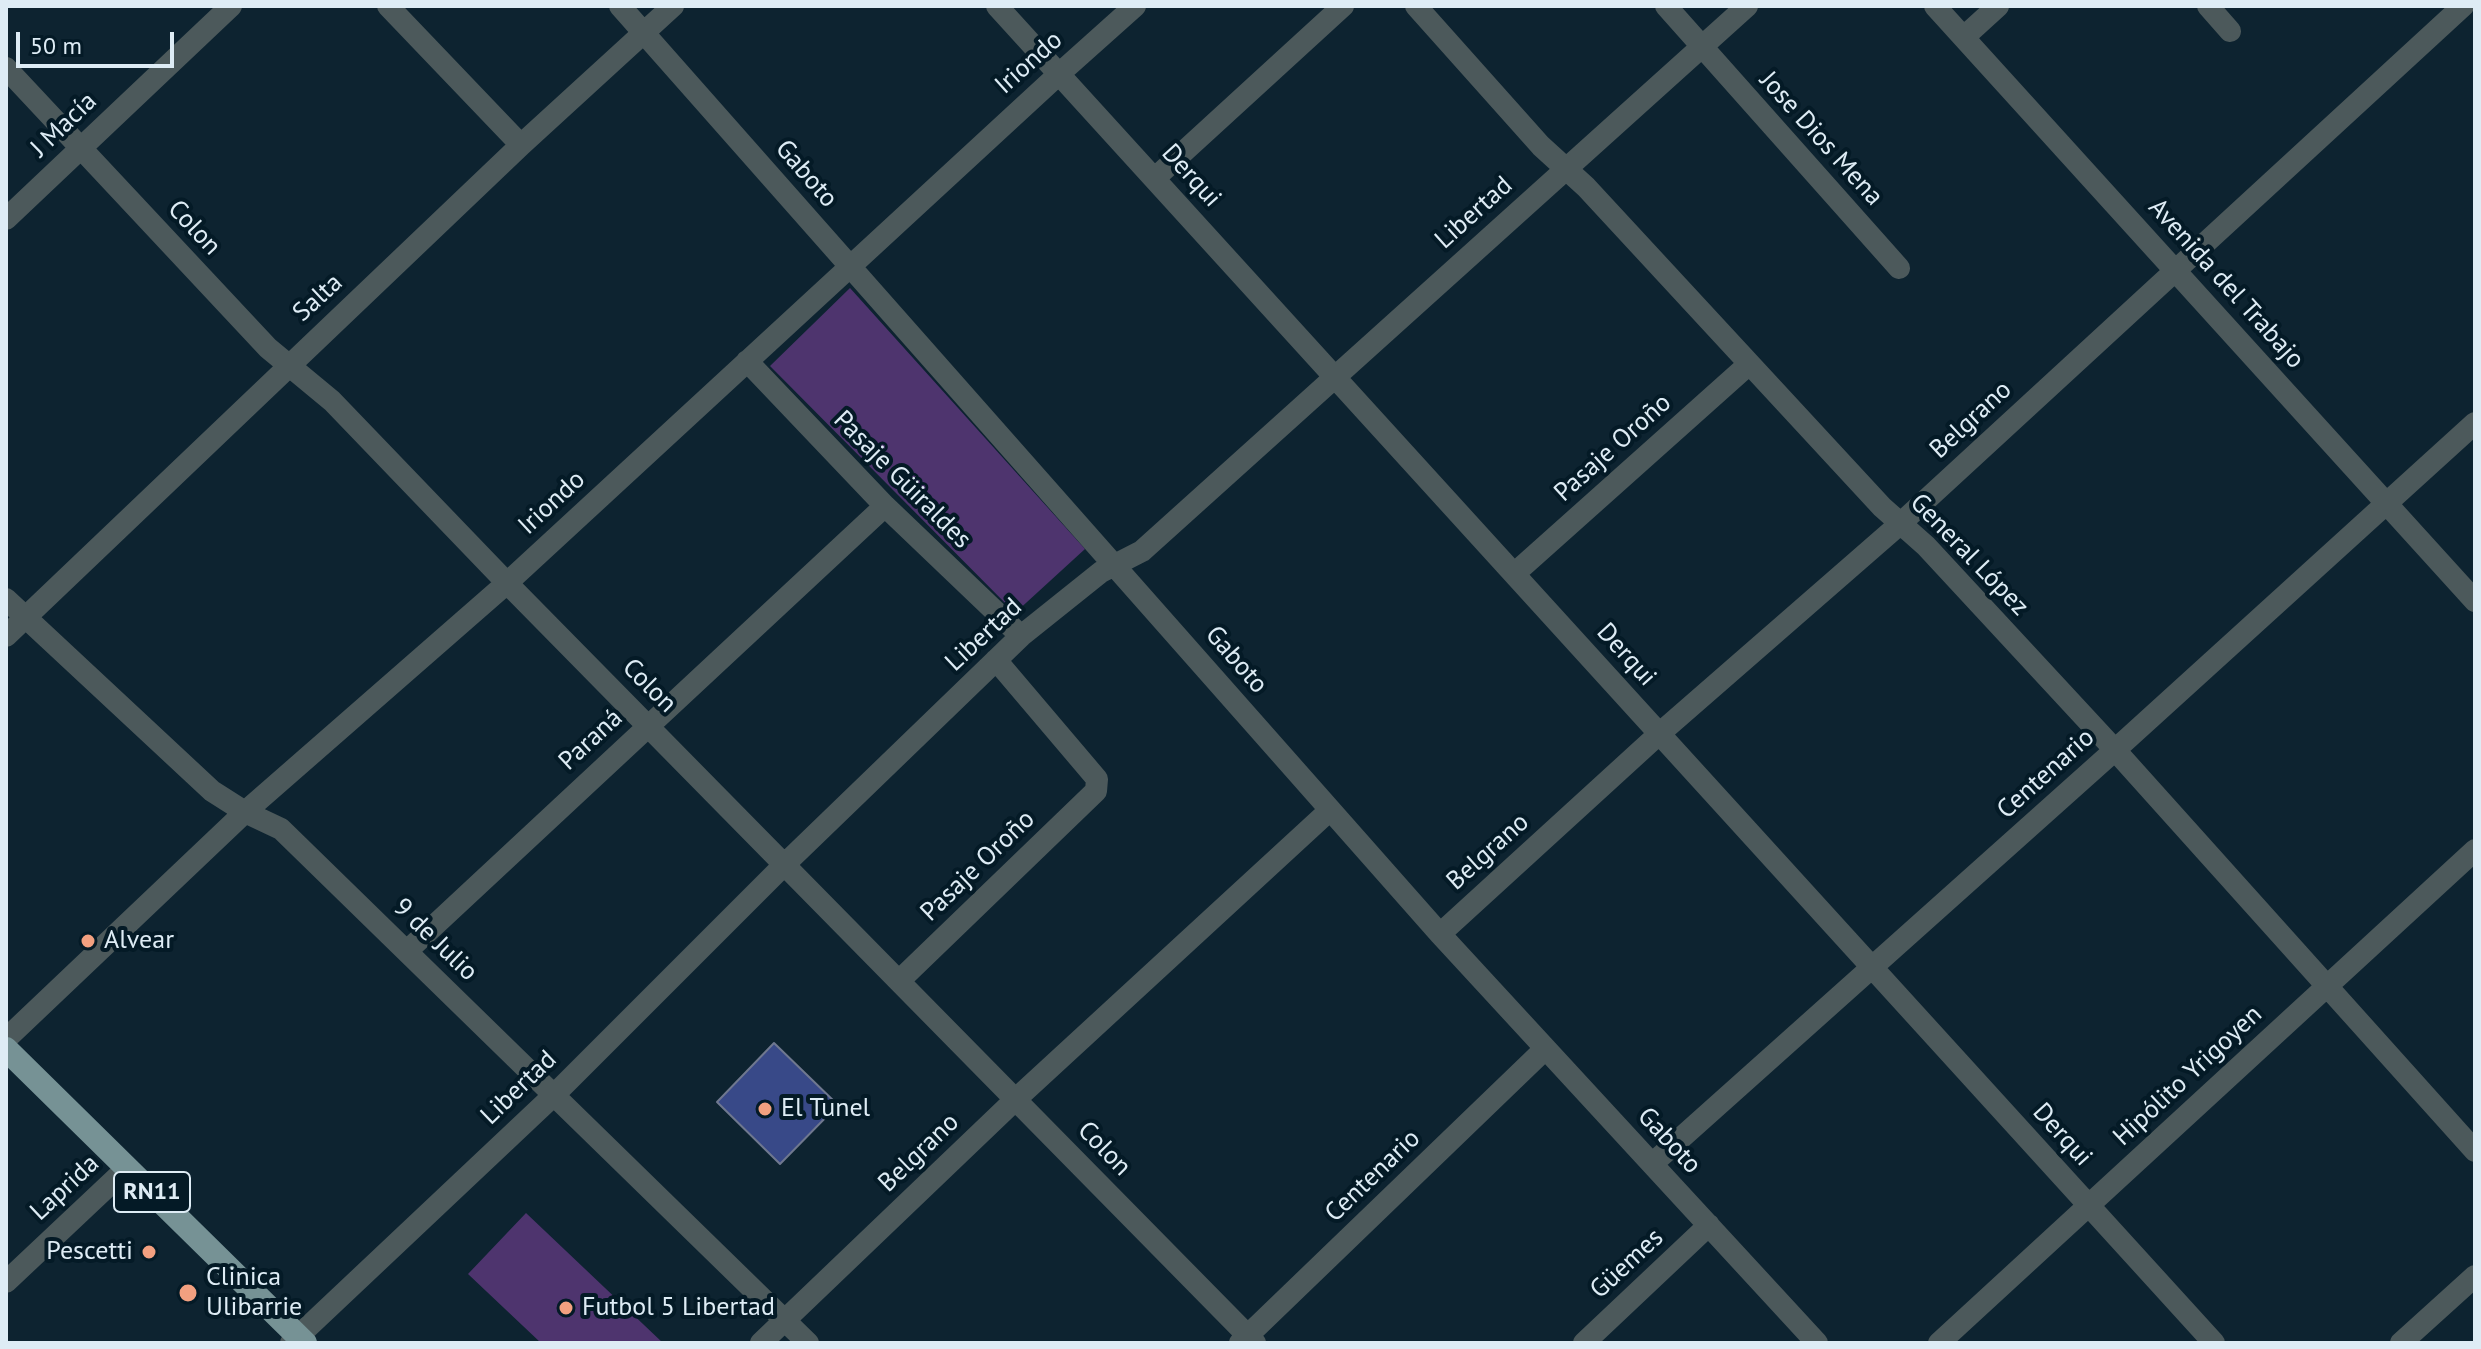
<!DOCTYPE html>
<html>
<head>
<meta charset="utf-8">
<style>
	body { margin:0 }
	#map { position:relative; width:2481px; height:1349px; overflow:hidden; background:#0d2330; font-family:"PT Sans",sans-serif }
	canvas { display:block }
	.frame { position:absolute; inset:0; border:8px solid #deecf5; pointer-events:none }
	.scale { position:absolute; left:16px; top:32px; width:158px; height:36px; box-sizing:border-box; border:4px solid #deecf5; border-top:0; padding-left:10px; font-size:24px; line-height:28px; white-space:nowrap; color:#deecf5; -webkit-text-stroke:6px #041a26; paint-order:stroke }
</style>
</head>
<body>
<div id="map">
<canvas width="2481" height="1349"></canvas>
<div class="frame"></div>
<div class="scale">50 m</div>
</div>
<script>
const c = document.querySelector('canvas').getContext('2d');
c.lineJoin = 'round';
function paint(path, color) {
  c.fillStyle = color;
  c.fill(path, 'evenodd');
}
function strokePath(path, color, width, dash) {
  c.strokeStyle = color;
  c.lineWidth = width;
  c.lineCap = dash ? 'butt' : 'round';
  c.setLineDash(dash || []);
  c.stroke(path);
}
function label(font, color, halo, rows, align = 'center') {
  c.font = font + ' "PT Sans",sans-serif';
  c.lineWidth = 8;
  c.setLineDash([]);
  c.textBaseline = 'middle';
  c.strokeStyle = halo;
  c.fillStyle = color;
  for (const [text, x, y, turn = 0] of rows) {
    c.save();
    c.translate(x, y);
    c.rotate((+turn || 0) * Math.PI / 180);
    c.textAlign = isNaN(turn) ? turn : align;
    if (halo) c.strokeText(text, 0, 0);
    c.fillText(text, 0, 0);
    c.restore();
  }
}
paint(new Path2D(`
	M850,288l235,261 -70,64 -245,-247z
	M526,1213l137,130h-122l-73,-69z`), '#4e346e');
const building = new Path2D(`
	M774,1043l64,62 -58,59 -63,-62z`);
paint(building, '#384988');
strokePath(building, '#6f788f', 2);
strokePath(new Path2D(`
	M388,6l133,139
	M620,6l820,928 377,409
	M997,6l1217,1337
	M1416,6l125,140 45,41 296,320 44,39 189,204 360,401
	M1666,6l233,262
	M1935,6l540,595
	M2208,6l22,25
	M1964,37l34,-31
	M6,68l262,280 64,53 175,182 748,760
	M1155,178l188,-172
	M6,219l225,-213
	M747,361l138,145 136,130
	M1514,574l234,-209
	M6,599l206,192 33,21 36,17 527,514
	M6,636l515,-491 152,-139
	M1440,934l219,-200 242,-211 562,-517
	M407,951l478,-445
	M899,981l197,-190 1,-12 -101,-119
	M6,1039l239,-227 262,-229 552,-509 76,-68
	M1652,1164l463,-414 360,-327
	M6,1282l121,-114
	M291,1343l263,-248 231,-231 236,-228 80,-64 41,-21 605,-545
	M761,1343l255,-244 314,-289
	M1240,1343l305,-294
	M1584,1343l125,-118
	M1939,1343l536,-493
	M2401,1343l74,-67`), '#4c595b', 22);
strokePath(new Path2D(`
	M6,1049l299,294`), '#769295', 24);
for (const [x, y, r, color] of [
	[88,941,8,"#f2a080"],
	[765,1109,8,"#f2a080"],
	[149,1252,8,"#f2a080"],
	[188,1293,10,"#f2a080"],
	[566,1308,8,"#f2a080"]
]) {
  const dot = new Path2D();
  dot.arc(x, y, r, 0, 2 * Math.PI);
  c.fillStyle = color;
  c.fill(dot);
  strokePath(dot, '#041a26', 3);
}
for (const [x, y, w] of [
	[152,1192,76]
]) {
  const box = new Path2D();
  box.roundRect(x - w / 2, y - 20, w, 40, 6);
  c.fillStyle = '#041a26';
  c.fill(box);
  strokePath(box, '#deecf5', 2);
}
label('bold 24px', '#deecf5', null, [
	["RN11",152,1192]
]);
label('26px', '#deecf5', '#041a26', [
	["Iriondo",1029,63,-42],
	["J Macía",64,125,-44],
	["Jose Dios Mena",1821,139,48],
	["Gaboto",806,174,49],
	["Derqui",1191,176,48],
	["Libertad",1474,213,-42],
	["Colon",194,228,47],
	["Avenida del Trabajo",2226,284,48],
	["Salta",318,298,-43],
	["Belgrano",1971,420,-43],
	["Pasaje Oroño",1613,448,-42],
	["Pasaje Güiraldes",902,480,45],
	["Iriondo",552,503,-43],
	["General López",1969,555,46],
	["Libertad",984,635,-43],
	["Derqui",1626,655,48],
	["Gaboto",1236,660,49],
	["Colon",649,686,45],
	["Paraná",591,740,-43],
	["Centenario",2046,774,-42],
	["Belgrano",1488,852,-42],
	["Pasaje Oroño",978,866,-44],
	["9 de Julio",435,940,44],
	["Hipólito Yrigoyen",2188,1076,-43],
	["Libertad",519,1088,-44],
	["Derqui",2062,1135,48],
	["Gaboto",1669,1141,47],
	["Colon",1104,1149,46],
	["Belgrano",919,1153,-44],
	["Centenario",1373,1176,-44],
	["Laprida",65,1188,-43],
	["Güemes",1627,1264,-43]
]);
label('26px', '#deecf5', '#041a26', [
	["Alvear",104,941],
	["El Tunel",781,1109],
	["Pescetti",133,1252,"right"],
	["Clinica",206,1278],
	["Ulibarrie",206,1308],
	["Futbol 5 Libertad",582,1308]
], 'left');
</script>
</body>
</html>
